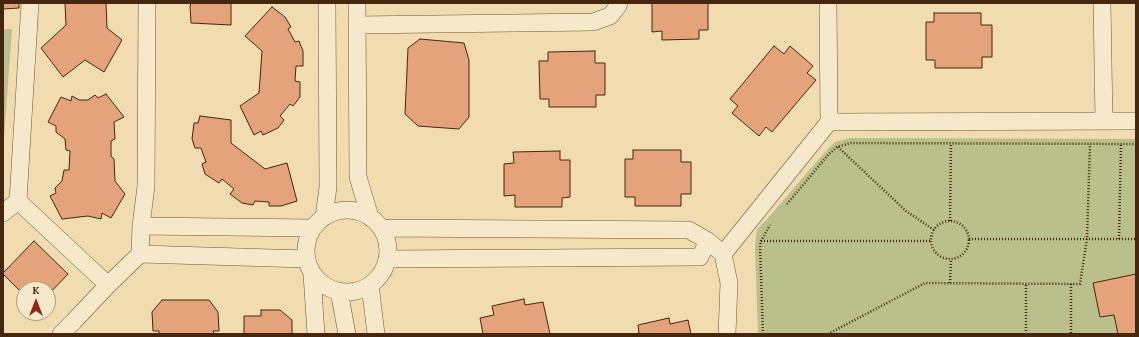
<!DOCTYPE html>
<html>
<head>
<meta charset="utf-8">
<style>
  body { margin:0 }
  #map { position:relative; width:1139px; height:337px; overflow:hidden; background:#f0dcaf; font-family:"Gentium Book Plus",serif }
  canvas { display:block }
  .frame { position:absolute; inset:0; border:4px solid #45260e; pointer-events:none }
  .north { position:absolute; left:16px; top:281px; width:40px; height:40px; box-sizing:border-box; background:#f5e8cb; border:1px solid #af9a7f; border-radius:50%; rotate:0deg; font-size:11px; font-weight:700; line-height:16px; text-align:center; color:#45260e }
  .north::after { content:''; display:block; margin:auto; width:14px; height:18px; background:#8f2418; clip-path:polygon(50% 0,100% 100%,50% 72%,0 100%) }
</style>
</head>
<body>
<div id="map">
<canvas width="1139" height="337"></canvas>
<div class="frame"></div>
<div class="north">K</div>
</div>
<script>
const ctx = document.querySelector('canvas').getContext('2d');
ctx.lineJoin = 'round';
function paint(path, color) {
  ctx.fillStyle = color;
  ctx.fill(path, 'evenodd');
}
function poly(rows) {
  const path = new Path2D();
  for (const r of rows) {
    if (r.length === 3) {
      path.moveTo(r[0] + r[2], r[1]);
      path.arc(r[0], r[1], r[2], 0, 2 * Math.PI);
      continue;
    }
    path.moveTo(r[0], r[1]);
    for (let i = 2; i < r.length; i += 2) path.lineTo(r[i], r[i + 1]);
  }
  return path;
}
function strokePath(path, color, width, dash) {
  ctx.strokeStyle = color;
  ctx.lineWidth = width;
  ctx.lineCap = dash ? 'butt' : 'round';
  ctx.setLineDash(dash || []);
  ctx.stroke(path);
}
const green = poly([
  [3,29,12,29,3,151],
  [851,138,1136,139,1136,334,758,334,755,246,757,229,768,218,825,152,835,142]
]);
const building = poly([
  [3,3,19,3,19,8,3,9,3,3],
  [65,3,106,3,107,28,122,40,104,72,85,60,63,77,41,48,66,25,65,3],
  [191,3,231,3,231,25,191,23,190,6,191,3],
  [652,3,708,3,708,30,699,30,699,39,662,40,662,31,652,32,652,3],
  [272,7,285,17,291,27,288,29,295,42,299,41,303,51,303,66,296,66,295,81,300,82,300,97,293,106,290,104,280,116,284,120,278,128,263,135,261,131,254,135,240,106,259,93,262,51,245,36,272,7],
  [934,13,981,13,981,25,992,25,992,57,982,57,982,68,935,68,935,60,926,60,926,22,934,22,934,13],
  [420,39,464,43,469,60,469,117,459,129,418,126,405,114,408,48,420,39],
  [774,46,784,54,790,46,813,66,807,73,816,80,772,132,766,127,759,136,732,113,738,106,730,99,774,46],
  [595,51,595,63,605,63,605,95,596,95,596,107,549,107,549,99,540,99,539,61,548,61,548,52,595,51],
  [106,94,124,117,114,122,115,139,111,141,111,156,114,159,115,181,125,194,111,218,102,213,101,219,88,216,62,219,50,196,56,193,55,188,62,181,64,170,69,170,70,151,66,150,65,139,56,132,56,126,48,122,61,97,71,101,72,96,79,100,88,100,95,95,98,98,106,94],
  [200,116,231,120,231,143,265,169,287,163,297,201,281,206,269,206,269,202,255,201,253,205,242,203,230,194,234,189,222,179,219,183,205,174,202,164,206,162,201,148,195,148,192,139,194,123,198,123,200,116],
  [633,150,681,150,681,162,691,162,691,194,681,194,681,206,635,206,635,197,625,197,625,159,633,159,633,150],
  [560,151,560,160,570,160,570,197,562,198,562,207,515,207,515,195,504,196,504,164,514,163,513,152,560,151],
  [34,241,68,274,48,295,48,289,24,289,24,295,3,274,3,273,34,241],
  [1136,274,1136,334,1118,334,1114,315,1100,317,1093,283,1136,274],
  [524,299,525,305,543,302,550,334,483,334,480,318,494,315,492,306,524,299],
  [162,300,209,300,218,312,219,331,213,331,214,334,159,334,159,331,153,331,152,312,162,300],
  [261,310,280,310,292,320,292,334,244,334,244,316,261,316,261,310],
  [669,318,670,324,688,320,691,334,635,334,639,333,638,325,669,318]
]);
const path = poly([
  [838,147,906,211,934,230],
  [787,204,828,155,837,147,851,143,1136,144],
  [950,240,19],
  [950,221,951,143],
  [969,239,1136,239],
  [1119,239,1121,144],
  [761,241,931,241],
  [950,283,951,259],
  [1071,284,1071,334],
  [763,334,760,246,761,241,770,225],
  [828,334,925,283,1080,284,1087,239,1090,144],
  [1026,334,1026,283]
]);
const minor = poly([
  [357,3,358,177,370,217],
  [828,3,829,122],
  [1102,3,1104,121],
  [357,25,593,22,610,16,618,6,619,3],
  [18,201,108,285],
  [347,251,41],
  [3,213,18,201,30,3],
  [324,217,328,187,327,3],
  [141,226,312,228],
  [381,228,689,230,708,241,723,254,729,283,727,334],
  [140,254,306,259],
  [723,254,829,122,1136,121],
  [387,259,700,257,708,241],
  [312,274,316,334],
  [370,285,376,334],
  [339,291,347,334],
  [61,334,74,321,108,285,140,254,141,226,146,186,147,3]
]);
paint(green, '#bac08b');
paint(building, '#e5a37c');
strokePath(building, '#45260e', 1);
strokePath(minor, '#705436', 18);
strokePath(path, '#45260e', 2.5, [1, 2]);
strokePath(minor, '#f5e8cb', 17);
</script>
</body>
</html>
